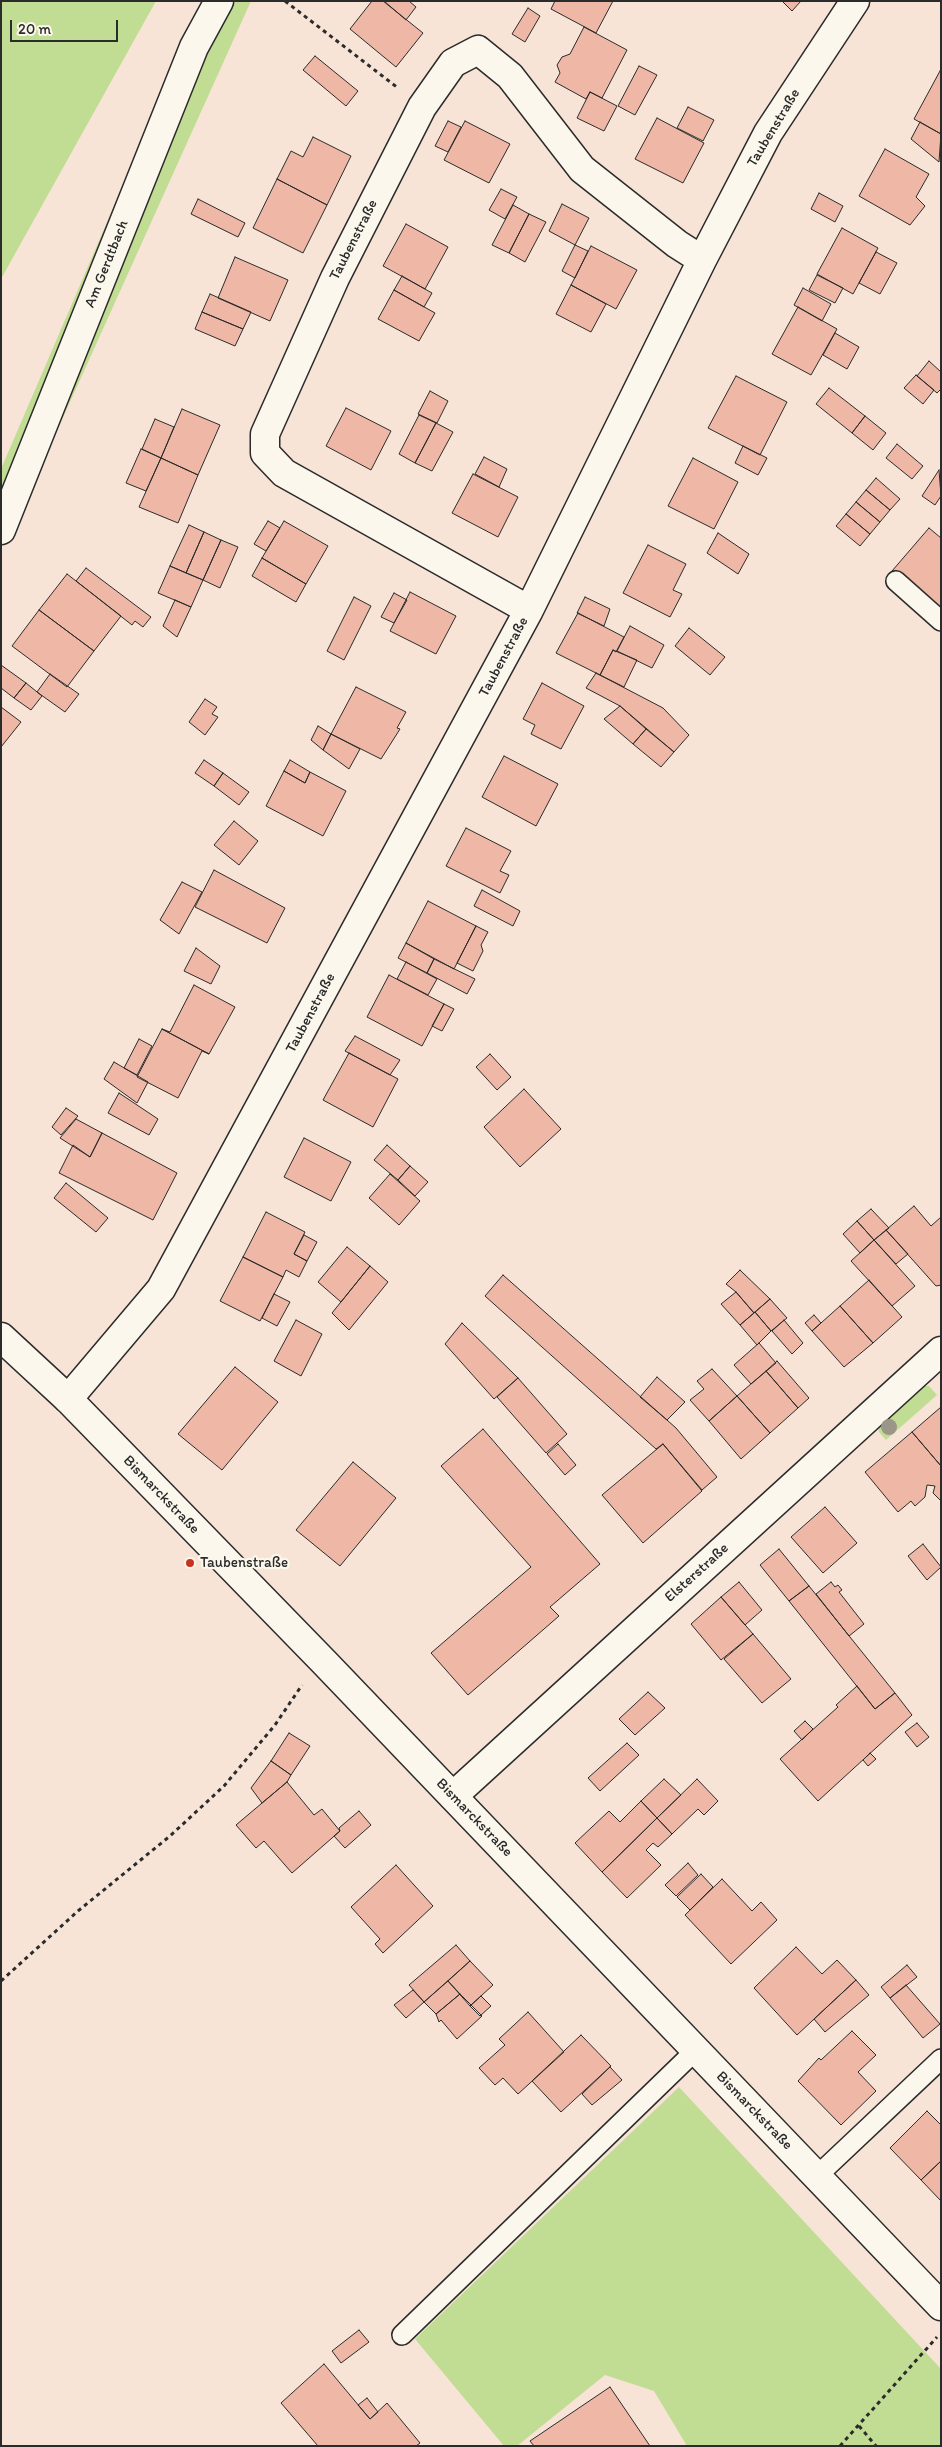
<!DOCTYPE html>
<html>
<head>
<meta charset="utf-8">
<style>
  body { margin:0 }
  #map { position:relative; width:942px; height:2447px; overflow:hidden; background:#f7e4d7; font-family:Itim,sans-serif }
  canvas { display:block }
  .frame { position:absolute; inset:0; border:2px solid #2b2b2b; pointer-events:none }
  .scale { position:absolute; left:10px; top:20px; width:108px; height:22px; box-sizing:border-box; border:2px solid #2b2b2b; border-top:0; padding-left:6px; font-size:15px; line-height:18px; white-space:nowrap; color:#2b2b2b; -webkit-text-stroke:4px #fbf7ec; paint-order:stroke }
</style>
</head>
<body>
<div id="map">
<canvas width="942" height="2447"></canvas>
<div class="frame"></div>
<div class="scale">20 m</div>
</div>
<script>
const ctx = document.querySelector('canvas').getContext('2d');
ctx.lineJoin = 'round';
function paint(path, color) {
  ctx.fillStyle = color;
  ctx.fill(path, 'evenodd');
}
function poly(rows) {
  const path = new Path2D();
  for (const r of rows) {
    path.moveTo(r[0], r[1]);
    for (let i = 2; i < r.length; i += 2) path.lineTo(r[i], r[i + 1]);
  }
  return path;
}
function strokePath(path, color, width, dash) {
  ctx.strokeStyle = color;
  ctx.lineWidth = width;
  ctx.lineCap = dash ? 'butt' : 'round';
  ctx.setLineDash(dash || []);
  ctx.stroke(path);
}
function write(font, color, halo, rows, align = 'center') {
  ctx.font = font + ' Itim,sans-serif';
  ctx.lineWidth = 4.5;
  ctx.setLineDash([]);
  ctx.textBaseline = 'middle';
  ctx.strokeStyle = halo;
  ctx.fillStyle = color;
  for (const [text, x, y, turn = 0] of rows) {
    ctx.save();
    ctx.translate(x, y);
    ctx.rotate((+turn || 0) * Math.PI / 180);
    ctx.textAlign = isNaN(turn) ? turn : align;
    if (halo) ctx.strokeText(text, 0, 0);
    ctx.fillText(text, 0, 0);
    ctx.restore();
  }
}
const green = poly([
  [1,1,156,1,1,279],
  [202,1,210,1,1,500,1,469],
  [228,1,251,1,24,504,167,139],
  [922,1386,929,1386,937,1395,886,1440,879,1432,878,1426],
  [679,2087,941,2369,941,2446,687,2446,654,2391,605,2375,517,2446,504,2446,415,2339]
]);
const building = poly([
  [372,1,383,1,423,33,396,67,350,29,372,1],
  [384,1,409,1,416,7,406,20,384,1],
  [555,1,613,1,596,33,551,9,555,1],
  [782,1,801,1,792,11,782,1],
  [528,8,540,16,525,42,512,34,528,8],
  [584,27,627,50,602,98,590,92,586,99,555,82,560,73,557,65,562,57,570,54,584,27],
  [315,56,358,91,346,106,303,70,315,56],
  [639,66,657,75,635,115,618,106,639,66],
  [940,71,941,72,941,134,914,119,940,71],
  [590,92,617,106,604,131,577,118,590,92],
  [688,107,714,120,703,141,677,128,688,107],
  [657,118,704,143,683,183,635,159,657,118],
  [448,121,461,127,448,152,435,146,448,121],
  [465,121,510,144,489,183,444,160,465,121],
  [920,122,941,134,939,162,911,139,920,122],
  [313,137,351,156,327,205,277,179,291,151,303,157,313,137],
  [885,149,929,174,916,197,925,206,910,225,859,196,885,149],
  [277,179,327,205,303,253,253,228,277,179],
  [501,189,517,197,505,219,489,210,501,189],
  [819,193,843,206,835,222,811,209,819,193],
  [198,199,245,223,238,237,191,214,198,199],
  [562,204,589,218,575,245,549,231,562,204],
  [513,205,529,214,509,253,492,245,513,205],
  [529,214,546,222,525,262,509,253,529,214],
  [406,224,448,247,425,289,383,266,406,224],
  [842,228,878,248,853,294,817,274,842,228],
  [575,245,588,251,575,278,562,271,575,245],
  [591,246,637,270,616,309,571,285,591,246],
  [876,252,897,263,880,294,859,283,876,252],
  [235,257,288,280,270,321,218,298,235,257],
  [817,275,843,288,835,303,809,290,817,275],
  [402,276,432,293,424,307,394,290,402,276],
  [571,285,606,304,591,332,556,314,571,285],
  [803,288,831,304,822,321,794,305,803,288],
  [394,290,435,313,419,341,378,319,394,290],
  [210,294,251,312,243,329,202,312,210,294],
  [798,307,837,329,811,375,772,354,798,307],
  [202,312,243,329,235,346,195,329,202,312],
  [835,333,859,347,847,369,823,355,835,333],
  [929,361,941,372,941,389,937,393,917,376,929,361],
  [916,375,934,390,923,404,904,388,916,375],
  [736,376,787,402,760,455,708,428,736,376],
  [829,388,865,416,852,433,816,404,829,388],
  [430,391,448,401,437,423,418,414,430,391],
  [346,408,391,431,371,470,326,446,346,408],
  [182,409,220,425,198,475,161,458,182,409],
  [419,415,436,423,415,463,399,454,419,415],
  [865,416,886,433,873,450,852,433,865,416],
  [155,419,174,427,161,458,142,449,155,419],
  [436,423,453,432,432,471,415,463,436,423],
  [897,444,923,466,912,479,886,458,897,444],
  [743,446,767,458,758,475,735,463,743,446],
  [141,449,161,458,146,491,126,483,141,449],
  [484,457,507,469,499,487,475,474,484,457],
  [161,458,198,475,178,523,139,507,161,458],
  [693,458,738,482,714,529,668,506,693,458],
  [939,470,941,496,935,505,922,496,939,470],
  [473,474,518,497,498,537,452,513,473,474],
  [876,478,900,499,890,510,866,490,876,478],
  [866,490,890,510,880,522,856,502,866,490],
  [856,502,880,522,870,534,846,514,856,502],
  [846,514,870,534,860,546,836,526,846,514],
  [268,521,280,528,266,551,254,544,268,521],
  [284,521,328,546,306,584,262,558,284,521],
  [189,525,204,532,186,573,170,566,189,525],
  [929,528,941,538,941,612,892,571,929,528],
  [204,532,221,540,203,580,186,573,204,532],
  [718,533,749,554,738,574,707,553,718,533],
  [221,540,238,547,220,588,203,580,221,540],
  [648,545,686,564,673,590,682,594,670,617,623,593,648,545],
  [262,558,306,584,296,602,252,576,262,558],
  [170,566,203,580,191,607,158,593,170,566],
  [86,568,151,617,143,627,135,621,132,625,76,581,86,568],
  [67,574,121,616,94,651,39,610,67,574],
  [410,592,456,616,436,654,390,631,410,592],
  [394,593,407,600,394,623,381,617,394,593],
  [354,597,371,606,344,660,327,651,354,597],
  [585,597,610,609,604,626,577,613,585,597],
  [175,600,191,607,177,637,163,626,175,600],
  [39,610,94,651,67,687,12,646,39,610],
  [578,613,624,637,616,652,613,650,600,675,556,653,578,613],
  [630,626,664,645,652,668,617,651,630,626],
  [689,628,725,657,710,675,675,646,689,628],
  [613,650,637,660,624,687,600,675,613,650],
  [1,665,26,683,14,698,1,688,1,665],
  [596,673,663,708,689,735,674,752,620,706,586,688,596,673],
  [50,674,79,694,65,712,37,692,50,674],
  [26,683,42,696,31,710,14,698,26,683],
  [542,683,584,706,561,749,531,734,535,725,523,719,542,683],
  [356,687,406,712,397,728,400,729,381,759,331,734,356,687],
  [205,699,217,707,212,714,218,717,205,735,189,722,205,699],
  [620,706,646,729,633,744,604,719,620,706],
  [1,707,21,722,1,747,1,707],
  [318,726,331,734,323,750,311,740,318,726],
  [646,729,674,752,661,767,633,744,646,729],
  [331,734,360,749,349,769,323,750,331,734],
  [504,756,558,784,536,826,482,797,504,756],
  [204,760,223,773,214,786,195,773,204,760],
  [290,760,310,772,305,783,284,771,290,760],
  [284,771,305,783,310,772,346,791,323,836,266,806,284,771],
  [223,773,249,792,239,805,214,786,223,773],
  [234,821,258,841,239,865,214,845,234,821],
  [466,828,511,851,500,871,509,875,500,893,446,866,466,828],
  [214,870,285,908,267,943,195,907,214,870],
  [182,882,202,892,179,934,160,920,182,882],
  [482,890,520,911,513,926,474,906,482,890],
  [428,901,476,926,454,969,406,943,428,901],
  [476,926,488,932,481,945,483,951,473,971,457,963,476,926],
  [406,943,434,959,427,973,398,958,406,943],
  [196,948,220,966,211,984,184,971,196,948],
  [434,959,475,979,467,994,427,973,434,959],
  [406,962,437,979,428,995,397,979,406,962],
  [389,975,444,1004,422,1046,367,1017,389,975],
  [194,985,235,1007,209,1054,162,1029,170,1032,194,985],
  [444,1004,454,1009,442,1031,432,1026,444,1004],
  [162,1029,209,1054,202,1051,178,1098,137,1077,162,1029],
  [355,1036,400,1060,390,1075,345,1051,355,1036],
  [139,1039,152,1046,137,1075,124,1068,139,1039],
  [349,1053,398,1079,373,1127,323,1100,349,1053],
  [490,1054,511,1077,497,1090,476,1067,490,1054],
  [114,1062,148,1082,137,1103,104,1079,114,1062],
  [524,1089,561,1129,520,1167,484,1127,524,1089],
  [119,1093,158,1119,149,1135,108,1113,119,1093],
  [66,1108,78,1116,61,1135,52,1127,66,1108],
  [76,1119,102,1133,90,1157,60,1138,76,1119],
  [102,1133,177,1173,153,1220,59,1173,73,1145,90,1157,102,1133],
  [304,1138,351,1162,331,1201,284,1177,304,1138],
  [387,1145,410,1166,398,1180,374,1160,387,1145],
  [410,1166,428,1182,415,1196,398,1180,410,1166],
  [390,1174,420,1201,399,1225,369,1198,390,1174],
  [66,1183,108,1218,96,1232,54,1198,66,1183],
  [914,1206,931,1226,941,1217,941,1285,936,1286,886,1230,914,1206],
  [871,1209,889,1228,874,1240,857,1221,871,1209],
  [266,1212,305,1232,294,1254,307,1261,299,1277,286,1270,283,1277,243,1257,266,1212],
  [857,1221,874,1240,860,1253,843,1234,857,1221],
  [886,1230,908,1254,896,1264,874,1240,886,1230],
  [304,1235,317,1242,307,1261,294,1254,304,1235],
  [874,1240,915,1286,892,1306,851,1261,874,1240],
  [347,1247,370,1266,341,1302,318,1282,347,1247],
  [243,1257,283,1277,260,1321,220,1301,243,1257],
  [370,1266,388,1282,349,1330,332,1313,370,1266],
  [740,1270,770,1299,754,1313,736,1292,726,1284,740,1270],
  [503,1275,676,1428,717,1477,702,1490,663,1444,656,1449,485,1296,503,1275],
  [869,1280,902,1317,873,1343,840,1306,869,1280],
  [736,1292,754,1313,740,1325,721,1304,736,1292],
  [274,1294,290,1302,277,1326,262,1318,274,1294],
  [770,1299,787,1318,771,1331,755,1312,770,1299],
  [840,1306,873,1343,844,1367,812,1331,840,1306],
  [755,1312,771,1331,757,1345,740,1325,755,1312],
  [814,1315,821,1323,812,1331,805,1323,814,1315],
  [296,1320,322,1334,301,1376,274,1361,296,1320],
  [784,1320,803,1343,792,1354,772,1331,784,1320],
  [462,1323,518,1378,494,1399,445,1344,462,1323],
  [759,1343,776,1363,751,1384,734,1365,759,1343],
  [777,1361,809,1398,798,1408,766,1371,777,1361],
  [235,1367,278,1402,222,1470,178,1434,235,1367],
  [712,1369,737,1396,709,1421,690,1400,704,1389,697,1381,712,1369],
  [766,1371,798,1408,770,1433,737,1396,766,1371],
  [657,1377,685,1402,667,1420,640,1397,657,1377],
  [518,1378,567,1434,546,1453,497,1397,518,1378],
  [737,1396,770,1433,741,1459,709,1421,737,1396],
  [941,1407,941,1466,912,1432,941,1407],
  [483,1429,600,1564,550,1607,559,1616,468,1695,431,1653,531,1567,441,1466,483,1429],
  [912,1432,941,1466,941,1501,933,1493,935,1486,927,1485,925,1497,915,1506,911,1501,898,1512,865,1472,912,1432],
  [558,1444,576,1465,565,1475,547,1454,558,1444],
  [663,1444,702,1491,643,1543,602,1495,663,1444],
  [353,1462,396,1498,340,1566,296,1530,353,1462],
  [825,1507,857,1543,823,1573,791,1537,825,1507],
  [923,1544,941,1567,927,1580,908,1556,923,1544],
  [779,1549,809,1586,789,1601,760,1565,779,1549],
  [739,1582,762,1610,745,1625,721,1597,739,1582],
  [831,1582,835,1587,838,1585,842,1590,839,1592,864,1624,849,1636,816,1594,831,1582],
  [809,1586,895,1693,875,1709,789,1601,809,1586],
  [721,1597,753,1634,721,1660,691,1624,721,1597],
  [753,1634,791,1679,762,1703,724,1659,753,1634],
  [857,1686,875,1709,895,1693,912,1715,818,1801,780,1759,838,1707,836,1705,857,1686],
  [648,1692,665,1708,635,1735,619,1719,648,1692],
  [805,1721,813,1729,802,1740,794,1731,805,1721],
  [917,1723,929,1737,917,1747,905,1732,917,1723],
  [289,1733,310,1746,291,1775,271,1761,289,1733],
  [627,1743,639,1755,600,1791,588,1778,627,1743],
  [870,1753,876,1759,868,1766,863,1760,870,1753],
  [271,1761,291,1775,287,1782,262,1803,251,1788,271,1761],
  [664,1779,681,1795,657,1818,641,1801,664,1779],
  [697,1779,718,1801,704,1815,698,1809,672,1834,657,1818,697,1779],
  [287,1782,314,1815,322,1809,340,1831,292,1873,264,1841,256,1848,236,1825,287,1782],
  [641,1801,657,1818,602,1872,575,1843,609,1811,620,1822,641,1801],
  [359,1811,371,1825,345,1848,334,1836,340,1831,339,1828,359,1811],
  [657,1818,672,1834,658,1847,653,1843,646,1850,661,1865,627,1898,602,1872,657,1818],
  [688,1863,698,1875,676,1896,665,1885,688,1863],
  [396,1865,433,1906,383,1953,375,1944,380,1939,351,1907,396,1865],
  [701,1874,713,1887,690,1910,677,1897,701,1874],
  [722,1879,752,1911,761,1902,777,1920,731,1964,685,1915,722,1879],
  [456,1945,470,1961,424,2002,409,1985,456,1945],
  [796,1947,822,1974,837,1960,856,1980,797,2035,754,1988,796,1947],
  [470,1961,493,1985,470,2006,448,1981,470,1961],
  [907,1965,917,1977,890,1998,881,1987,907,1965],
  [856,1980,869,1995,825,2032,814,2019,856,1980],
  [448,1981,460,1994,436,2014,424,2002,448,1981],
  [906,1985,940,2024,923,2038,890,1998,906,1985],
  [413,1990,424,2002,406,2018,394,2005,413,1990],
  [460,1994,482,2016,457,2039,441,2020,439,2022,436,2014,460,1994],
  [481,1996,491,2006,480,2016,470,2006,481,1996],
  [528,2012,564,2052,518,2094,503,2078,495,2085,479,2068,505,2045,499,2039,528,2012],
  [852,2031,876,2055,858,2072,876,2091,841,2125,798,2081,819,2058,821,2060,852,2031],
  [581,2035,611,2066,561,2112,532,2081,581,2035],
  [610,2067,622,2080,592,2105,582,2094,610,2067],
  [927,2111,941,2125,941,2161,921,2180,890,2148,927,2111],
  [941,2161,941,2201,921,2180,941,2161],
  [359,2330,369,2342,341,2363,332,2351,359,2330],
  [324,2364,370,2419,387,2403,420,2443,416,2446,318,2446,281,2403,324,2364],
  [610,2387,650,2446,534,2446,530,2441,610,2387],
  [367,2398,378,2412,370,2419,358,2405,367,2398]
]);
const path = poly([
  [285,1,398,88],
  [1,1981,78,1911,170,1836,224,1786,275,1725,302,1685],
  [859,2426,876,2446],
  [840,2446,937,2337]
]);
const service = poly([
  [896,581,941,621],
  [817,2176,941,2059],
  [402,2335,696,2050]
]);
const minor = poly([
  [1,530,194,47,219,1],
  [529,610,284,473,265,453,265,434,335,278,422,107,453,63,478,50,510,76,582,169,677,244,702,260],
  [68,1399,161,1289,529,610,702,260,768,133,855,1],
  [453,1796,941,1351]
]);
const secondary = poly([
  [1,1337,68,1399,325,1663,941,2306]
]);
const trees = [
  [889,1427]
];
const markers = [
  [190,1563,5,"#c8321e"]
];
const streetNames = [
  ["Taubenstraße",774,128,-59],
  ["Taubenstraße",354,240,-63],
  ["Am Gerdtbach",107,264,-68],
  ["Taubenstraße",504,657,-62],
  ["Taubenstraße",311,1013,-62],
  ["Bismarckstraße",161,1495,46],
  ["Elsterstraße",697,1573,-42],
  ["Bismarckstraße",474,1818,46],
  ["Bismarckstraße",754,2111,46]
];
const poiNames = [
  ["Taubenstraße",200,1563]
];
paint(green, '#c1dc93');
paint(building, '#efb7a5');
strokePath(building, '#2b2b2b', 1);
strokePath(service, '#2b2b2b', 22);
strokePath(minor, '#2b2b2b', 31);
strokePath(secondary, '#2b2b2b', 31);
strokePath(path, '#2b2b2b', 3, [4, 4]);
strokePath(service, '#fbf7ec', 19);
strokePath(minor, '#fbf7ec', 28);
strokePath(secondary, '#fbf7ec', 28);
ctx.fillStyle = '#9b9687';
for (const [x, y] of trees) {
  ctx.beginPath();
  ctx.arc(x, y, 8, 0, 2 * Math.PI);
  ctx.fill();
}
for (const [x, y, r, color] of markers) {
  const dot = new Path2D();
  dot.arc(x, y, r, 0, 2 * Math.PI);
  ctx.fillStyle = color;
  ctx.fill(dot);
  strokePath(dot, '#fbf7ec', 2);
}
write('15px', '#2b2b2b', '#fbf7ec', streetNames);
write('15px', '#2b2b2b', '#fbf7ec', poiNames, 'left');
</script>
</body>
</html>
